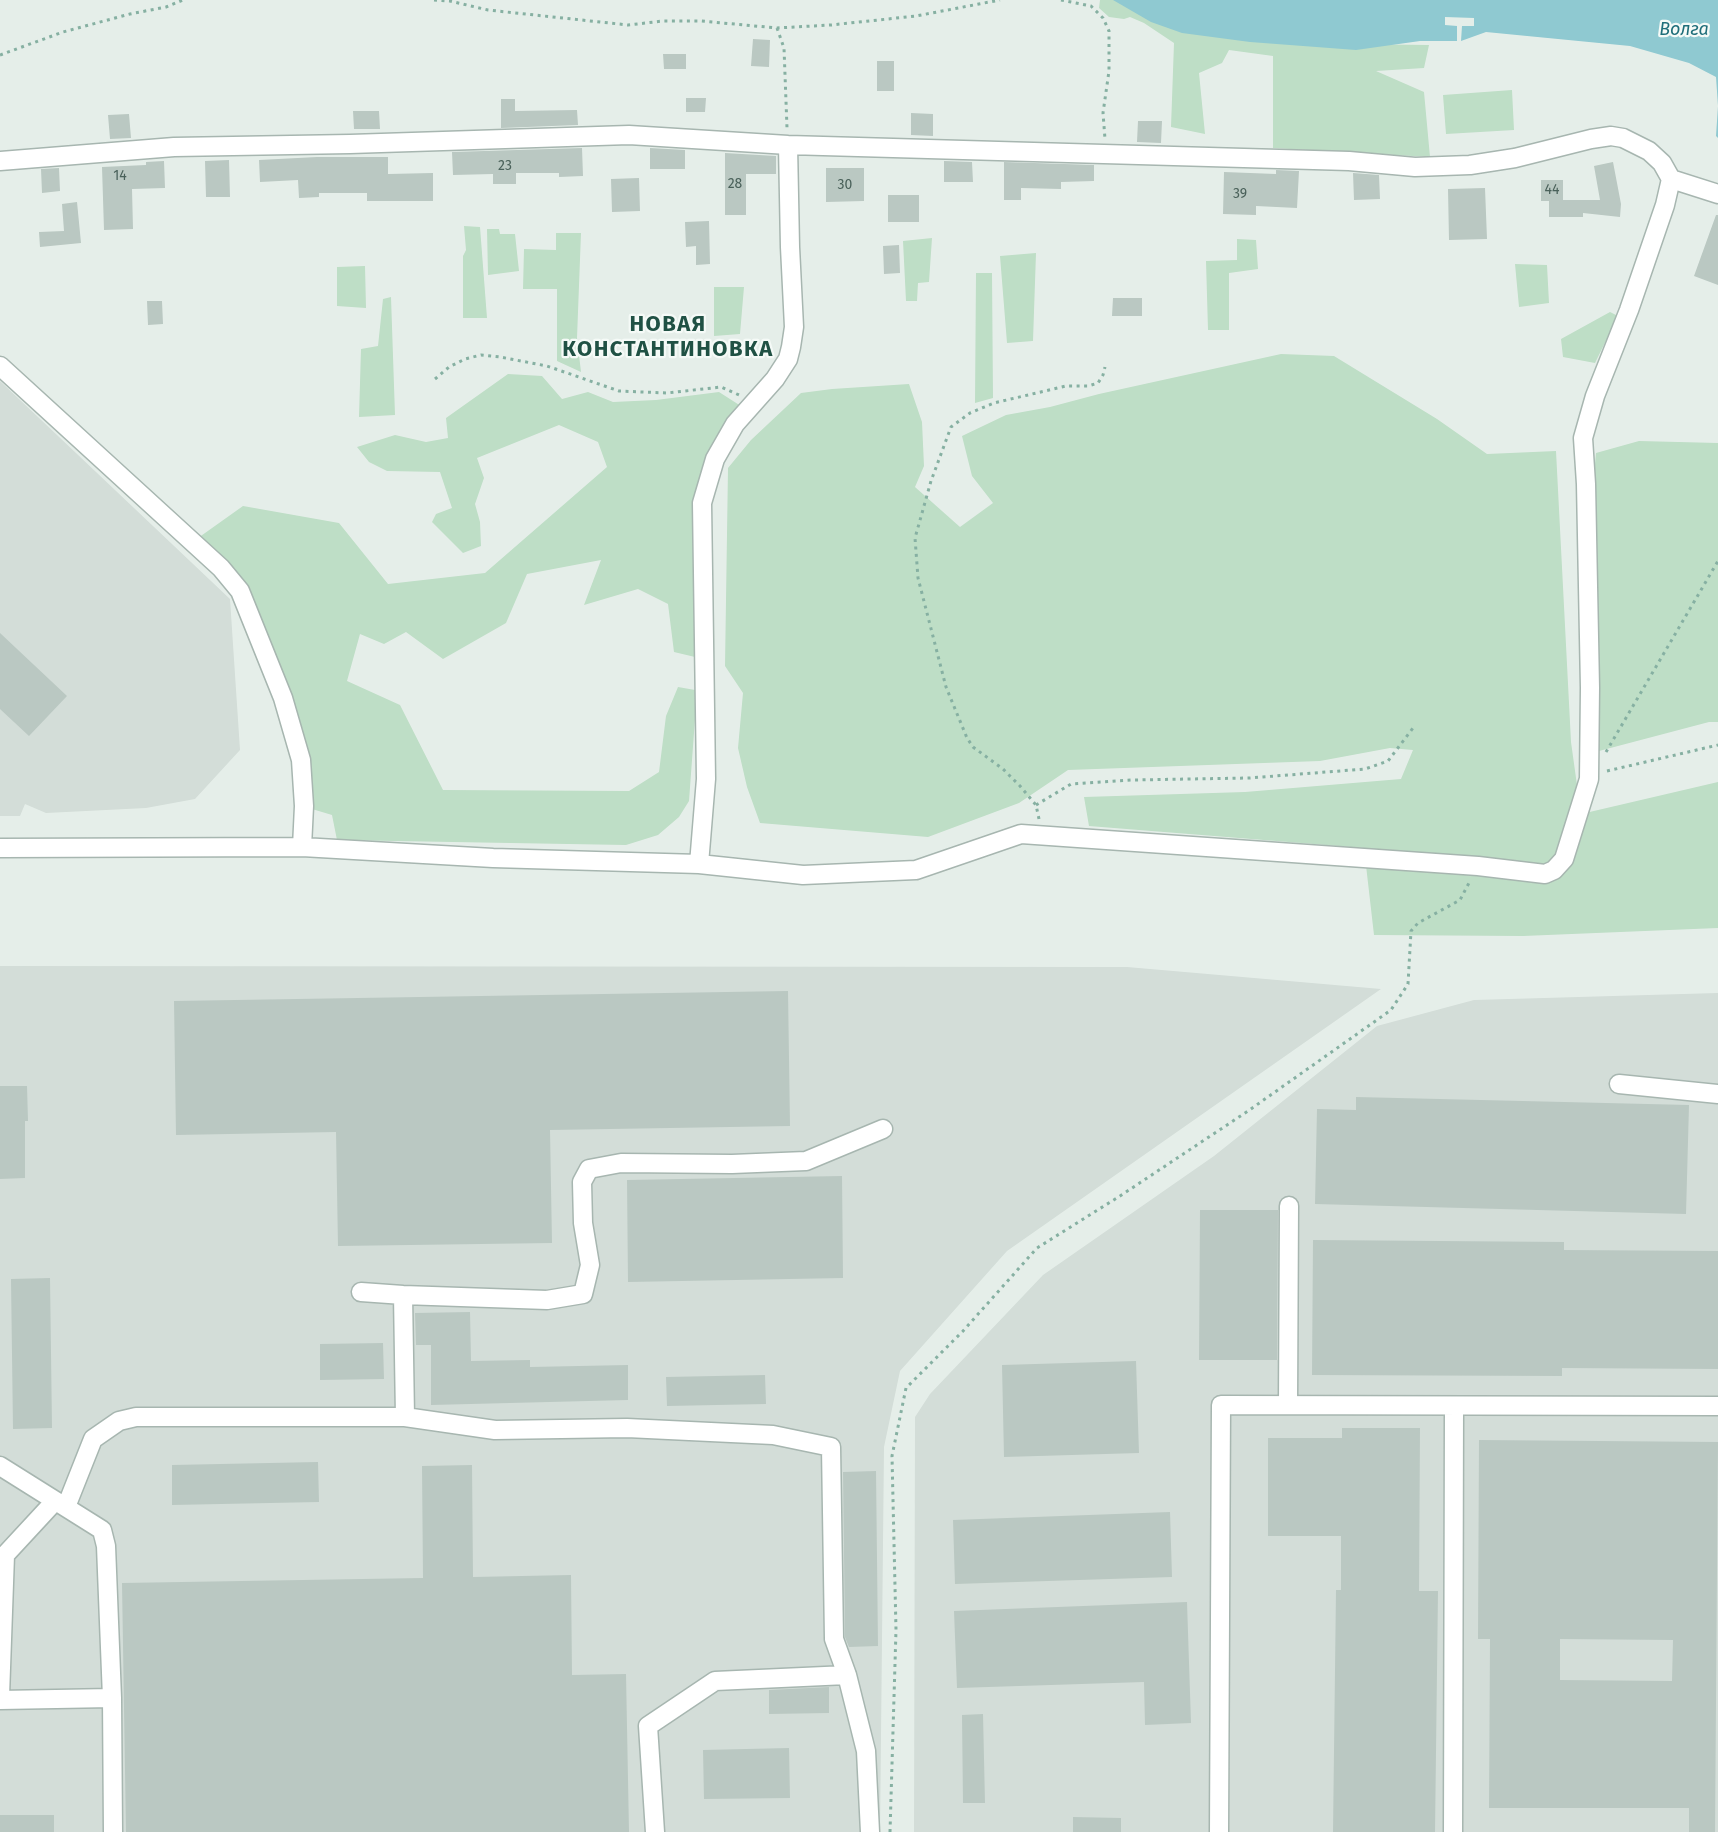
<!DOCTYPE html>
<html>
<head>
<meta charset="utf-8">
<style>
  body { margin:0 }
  canvas { display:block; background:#e5eee9 }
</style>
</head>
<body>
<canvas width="1718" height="1832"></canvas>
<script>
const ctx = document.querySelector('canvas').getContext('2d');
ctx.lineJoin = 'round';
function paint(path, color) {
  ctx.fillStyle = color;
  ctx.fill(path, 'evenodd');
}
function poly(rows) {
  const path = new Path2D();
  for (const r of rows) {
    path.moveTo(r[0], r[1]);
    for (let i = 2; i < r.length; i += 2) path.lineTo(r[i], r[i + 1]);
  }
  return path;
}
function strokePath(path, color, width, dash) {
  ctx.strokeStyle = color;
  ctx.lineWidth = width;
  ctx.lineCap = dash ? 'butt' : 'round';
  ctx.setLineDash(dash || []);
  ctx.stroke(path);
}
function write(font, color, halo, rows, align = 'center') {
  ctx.font = font + ' "Fira Sans",sans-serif';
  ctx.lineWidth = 4.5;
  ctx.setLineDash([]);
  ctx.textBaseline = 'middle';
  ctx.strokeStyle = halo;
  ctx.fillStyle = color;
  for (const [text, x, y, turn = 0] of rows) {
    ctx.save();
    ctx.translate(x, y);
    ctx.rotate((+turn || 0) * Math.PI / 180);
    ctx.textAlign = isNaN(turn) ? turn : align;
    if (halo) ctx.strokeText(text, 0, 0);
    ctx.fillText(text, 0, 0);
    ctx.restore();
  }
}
const built = poly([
  [0,381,230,599,240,750,195,799,146,808,46,813,25,804,20,816,0,816],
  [0,966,1127,967,1381,989,1007,1251,900,1371,884,1447,880,1832,0,1832],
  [1718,993,1718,1832,914,1832,915,1417,930,1394,1043,1275,1214,1156,1377,1026,1474,1000]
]);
const green = poly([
  [1100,0,1132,0,1349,44,1429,45,1424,68,1376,71,1424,92,1430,157,1273,148,1273,56,1229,50,1222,63,1199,73,1205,134,1171,127,1174,43,1144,23,1130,17,1124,19,1109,17,1099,8],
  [1512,90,1514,130,1446,134,1443,95],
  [464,226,480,227,487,318,463,318,463,256,466,250],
  [487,229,499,229,500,234,515,234,519,271,488,275],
  [556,233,581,233,577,338,581,372,557,361,557,289,523,289,524,249,556,250],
  [932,238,929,282,918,283,917,301,906,301,903,241],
  [1237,239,1256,240,1258,269,1229,273,1229,330,1208,330,1206,261,1237,260],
  [1036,253,1033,341,1007,343,1000,256],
  [1515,264,1547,265,1549,303,1519,307],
  [365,266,366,308,337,306,337,267],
  [976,273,992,273,993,398,975,403],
  [714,287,744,287,740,334,714,336],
  [391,297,395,415,359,417,361,349,378,346,383,299],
  [1610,312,1618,316,1595,363,1563,357,1561,339],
  [1281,354,1334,356,1437,419,1487,454,1556,451,1571,742,1581,814,1718,782,1718,928,1523,936,1374,935,1364,848,1089,826,1084,797,1245,792,1401,779,1413,750,1390,748,1320,761,1068,770,1019,803,928,837,760,823,747,787,738,748,743,693,725,666,728,468,751,440,801,393,832,389,909,384,922,422,924,466,915,487,960,527,993,503,972,476,962,436,1006,415,1050,407,1099,394],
  [508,374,542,376,562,399,588,392,613,402,656,400,719,392,744,408,694,501,695,657,674,652,668,604,638,589,584,605,601,560,527,574,506,623,443,659,406,632,384,644,360,634,347,681,400,705,443,790,629,791,659,772,666,716,678,687,695,690,695,719,689,801,679,817,658,835,626,845,337,840,332,815,312,809,246,592,198,538,243,506,339,523,388,584,485,573,607,467,598,442,559,425,477,458,484,478,475,504,480,522,481,546,463,553,432,522,436,514,452,508,440,472,387,471,369,462,357,447,395,435,426,442,448,438,446,418],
  [1639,441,1718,443,1718,722,1709,722,1599,751,1593,485,1596,453]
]);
const water = poly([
  [1113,0,1718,0,1718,138,1716,136,1718,106,1716,77,1689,63,1630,46,1486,32,1461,41,1420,41,1356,50,1250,42,1182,33,1151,22]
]);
const pier = poly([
  [1445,17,1474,18,1474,26,1462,26,1461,41,1457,41,1457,26,1445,25]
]);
const building = poly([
  [753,39,770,40,769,67,751,66],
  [663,54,686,54,686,69,664,69],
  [877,61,894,61,894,91,877,91],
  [686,98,706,98,705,112,686,112],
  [501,99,515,99,515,111,577,110,578,125,501,128],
  [353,111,379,111,380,129,354,129],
  [911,113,933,114,933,136,911,135],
  [129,114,131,138,110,139,108,115],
  [1138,121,1162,121,1161,143,1137,142],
  [582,148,583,176,559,177,559,173,516,173,516,184,493,184,493,174,453,175,452,152],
  [650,148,685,150,685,169,650,169],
  [725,153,776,156,776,174,746,174,746,215,725,215],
  [317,157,388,157,388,174,433,173,433,201,367,201,367,193,319,193,319,197,299,198,298,180,260,182,259,160],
  [229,160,230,197,206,197,205,161],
  [164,161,165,188,132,189,133,229,104,230,102,167,146,165,146,162],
  [944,161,972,162,973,182,944,182],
  [1004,162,1094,165,1094,181,1061,182,1061,189,1021,188,1021,200,1004,200],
  [1613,162,1621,204,1620,217,1583,213,1583,217,1549,217,1549,201,1541,201,1541,180,1563,180,1563,200,1600,200,1594,166],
  [59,168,60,191,42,193,41,169],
  [826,168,864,168,864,201,826,202],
  [1276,170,1299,171,1297,208,1256,206,1256,215,1223,214,1224,172,1276,174],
  [1353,173,1379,175,1380,199,1354,200],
  [639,178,640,211,612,212,611,179],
  [1485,188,1487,239,1449,240,1448,189],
  [888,195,919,195,919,222,888,222],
  [77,202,81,243,40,247,39,232,64,231,62,204],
  [1716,215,1718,215,1718,285,1694,276],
  [709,221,710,264,696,265,696,246,686,247,685,222],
  [899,245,900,273,884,274,883,246],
  [1113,298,1142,298,1142,316,1112,316],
  [147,301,162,301,163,324,148,325],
  [0,633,67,696,29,736,0,709],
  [788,991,790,1126,550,1130,552,1243,338,1246,336,1132,176,1135,174,1001],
  [0,1086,27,1086,28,1121,25,1121,25,1178,0,1179],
  [1356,1097,1689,1105,1686,1214,1315,1204,1317,1109,1356,1110],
  [842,1176,843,1278,628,1282,627,1180],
  [1200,1210,1278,1210,1277,1360,1199,1360],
  [1313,1240,1564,1242,1564,1250,1718,1251,1718,1369,1562,1368,1562,1376,1312,1375],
  [50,1278,52,1428,13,1429,11,1279],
  [470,1312,471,1361,530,1360,530,1367,628,1365,628,1400,431,1405,431,1345,416,1345,415,1313],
  [383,1343,384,1379,320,1380,320,1344],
  [1136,1361,1139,1453,1004,1457,1002,1365],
  [765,1375,766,1404,667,1406,666,1377],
  [1342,1428,1420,1428,1419,1591,1438,1591,1435,1832,1333,1832,1336,1590,1341,1590,1341,1536,1268,1536,1268,1438,1342,1438],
  [1479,1440,1718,1442,1715,1832,1689,1832,1689,1808,1489,1808,1490,1639,1478,1639],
  [1560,1639,1673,1640,1672,1681,1560,1680],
  [318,1462,319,1502,172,1505,172,1465],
  [472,1465,473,1577,571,1575,572,1675,626,1674,629,1832,126,1832,122,1583,423,1578,422,1466],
  [876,1471,878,1646,849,1647,845,1637,843,1472],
  [1170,1512,1172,1577,955,1584,953,1520],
  [1187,1602,1191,1723,1145,1725,1144,1682,957,1688,954,1611],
  [829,1687,829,1713,769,1714,769,1690],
  [983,1714,985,1803,963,1803,962,1715],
  [789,1748,790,1798,704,1799,703,1750],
  [0,1815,54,1815,54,1832,0,1832],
  [1073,1817,1121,1818,1121,1832,1073,1832]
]);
const path = poly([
  [434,0,450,1,488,10,628,25,663,21,701,21,777,28,831,25,916,16,1000,0],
  [1061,0,1091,6,1103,18,1109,31,1109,71,1103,113,1105,139],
  [777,28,784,48,787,128],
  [0,55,63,32,130,14,166,7,183,0],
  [435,379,449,367,465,359,481,355,500,357,547,366,619,391,667,393,721,387,739,395],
  [1606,752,1718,561],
  [1607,771,1718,745],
  [1036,805,1071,784,1131,780,1249,778,1365,769,1388,761,1413,728],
  [1039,819,1036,805,1020,786,1003,769,973,747,967,738,946,687,918,578,915,538,931,481,951,427,970,413,994,403,1066,386,1088,386,1098,383,1103,375,1105,367],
  [890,1832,896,1630,892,1456,906,1388,963,1331,1037,1248,1120,1196,1248,1111,1391,1010,1408,984,1411,931,1418,923,1460,900,1470,881]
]);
const minor = poly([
  [0,161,174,147,350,144,629,135,788,145,1349,161,1415,167,1470,165,1515,158,1591,139,1611,136,1623,138,1649,151,1662,163,1671,179,1718,194],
  [0,366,221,568,240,591,283,698,301,760,304,806,302,847],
  [0,848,302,847,493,858,699,864,803,875,916,870,1021,834,1478,866,1545,874,1554,870,1564,859,1589,779,1590,688,1586,484,1583,438,1595,396,1629,310,1665,205,1671,179],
  [699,864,706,779,702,503,715,459,735,424,775,379,788,359,791,347,794,327,790,247,788,145],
  [1619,1084,1718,1094],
  [361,1292,403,1295,547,1300,583,1294,590,1265,583,1223,582,1182,589,1169,621,1163,732,1164,806,1161,883,1129],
  [403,1295,405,1417],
  [1288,1405,1289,1206],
  [0,1466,102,1530,106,1546,112,1698],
  [66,1507,93,1439,119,1421,136,1417,405,1417,495,1430,627,1428,773,1435,831,1447,834,1639,847,1675,866,1751,870,1832],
  [0,1696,5,1555,55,1501],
  [0,1700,112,1698,113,1832],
  [655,1832,648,1726,715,1681,847,1675],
  [1219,1832,1221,1405,1718,1406],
  [1453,1832,1454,1406]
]);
const numberNames = [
  ["23",505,166],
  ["14",120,176],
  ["28",735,184],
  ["30",845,185],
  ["44",1552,190],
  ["39",1240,194]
];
const waterNames = [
  ["Волга",1684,30]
];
const districtNames = [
  ["НОВАЯ",668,325],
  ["КОНСТАНТИНОВКА",668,350]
];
paint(built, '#d3ddd8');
paint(green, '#bedec6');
paint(water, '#8fc9d1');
paint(pier, '#e5eee9');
paint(building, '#bac8c2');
strokePath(minor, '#a7b6b0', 21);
strokePath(path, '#86b0a2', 3, [3, 4.5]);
strokePath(minor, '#fff', 18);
write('14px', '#4a615a', null, numberNames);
write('italic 18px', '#1f6e7a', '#f5faf7', waterNames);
ctx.letterSpacing = '1.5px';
write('bold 22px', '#205144', '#f5faf7', districtNames);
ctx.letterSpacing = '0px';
</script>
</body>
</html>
